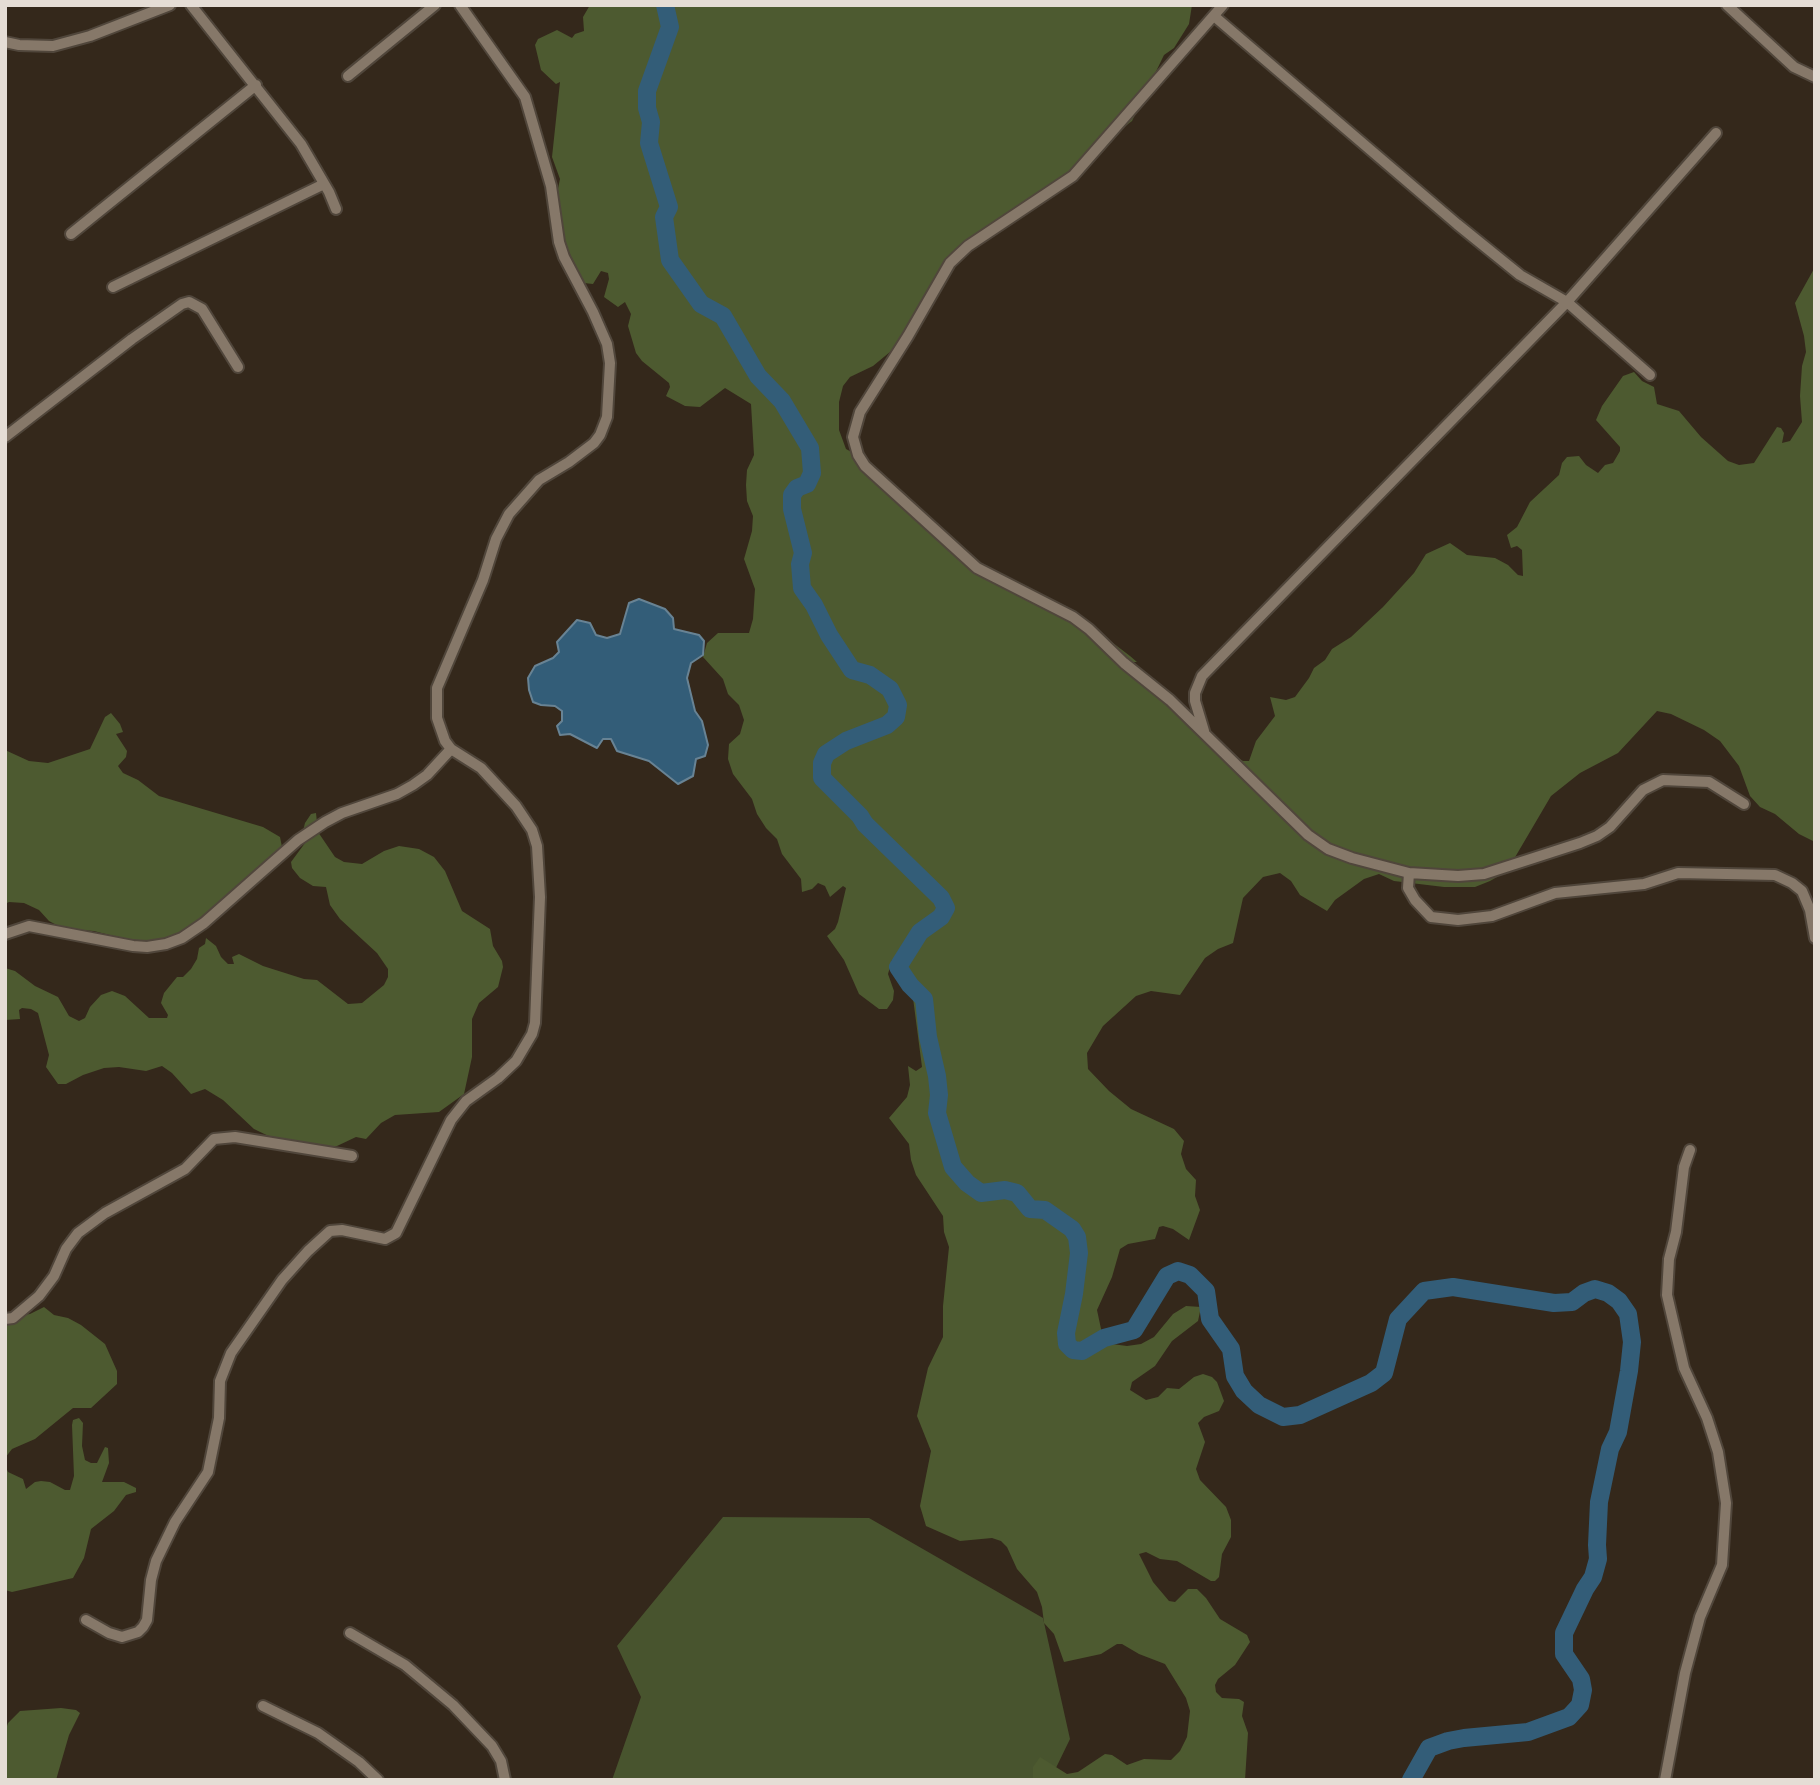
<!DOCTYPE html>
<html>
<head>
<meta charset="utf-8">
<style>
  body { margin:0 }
  #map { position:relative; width:1820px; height:1785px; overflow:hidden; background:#34281b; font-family:Spectral,serif }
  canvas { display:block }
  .frame { position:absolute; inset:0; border:7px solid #e5ddd5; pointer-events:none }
</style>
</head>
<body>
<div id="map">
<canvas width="1820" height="1785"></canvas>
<div class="frame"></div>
</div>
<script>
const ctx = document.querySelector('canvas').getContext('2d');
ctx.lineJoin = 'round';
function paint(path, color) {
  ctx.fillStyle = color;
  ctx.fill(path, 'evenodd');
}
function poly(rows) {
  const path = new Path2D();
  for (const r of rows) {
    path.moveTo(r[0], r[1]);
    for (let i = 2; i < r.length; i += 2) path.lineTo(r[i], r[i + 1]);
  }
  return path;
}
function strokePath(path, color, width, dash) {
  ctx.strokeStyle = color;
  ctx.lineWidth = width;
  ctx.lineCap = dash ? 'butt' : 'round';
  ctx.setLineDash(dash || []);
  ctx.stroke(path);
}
const green = poly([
  [723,1517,869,1518,1043,1618,1070,1739,1053,1774,1055,1780,612,1780,641,1697,617,1646]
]);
const forest = poly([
  [590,5,1192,5,1189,24,1174,48,1164,55,1132,121,1110,138,1041,200,963,245,896,347,873,366,850,377,843,386,839,402,839,430,846,449,859,456,979,570,1096,630,1130,656,1137,662,1132,662,1132,665,1173,703,1193,715,1232,754,1243,761,1249,761,1256,741,1275,716,1270,697,1286,700,1295,697,1309,678,1314,668,1325,660,1332,649,1351,637,1383,607,1414,573,1426,554,1450,543,1467,555,1495,558,1508,565,1518,575,1523,576,1522,550,1517,546,1511,548,1507,535,1517,527,1530,502,1559,475,1562,463,1567,457,1579,456,1586,465,1598,473,1605,465,1613,463,1620,451,1620,447,1596,420,1602,406,1623,376,1634,372,1642,381,1654,387,1657,404,1679,411,1701,437,1728,461,1739,465,1754,463,1777,427,1781,428,1784,433,1782,443,1790,441,1802,422,1800,396,1802,366,1806,352,1804,336,1795,303,1815,267,1815,842,1799,834,1775,814,1760,807,1750,796,1739,766,1720,741,1704,730,1671,714,1657,711,1618,753,1580,773,1551,796,1514,859,1504,873,1490,881,1475,887,1444,887,1394,881,1379,874,1364,879,1335,900,1327,911,1300,895,1291,881,1280,873,1263,877,1243,898,1233,943,1218,949,1205,958,1180,995,1151,991,1136,996,1103,1026,1087,1053,1088,1069,1109,1091,1131,1109,1174,1129,1184,1141,1181,1154,1186,1169,1196,1180,1195,1196,1200,1210,1189,1240,1173,1229,1163,1226,1159,1227,1155,1239,1128,1244,1120,1249,1112,1277,1097,1310,1104,1343,1127,1346,1141,1344,1154,1337,1173,1314,1186,1306,1201,1307,1198,1321,1172,1341,1155,1366,1132,1382,1130,1390,1146,1400,1158,1397,1167,1388,1179,1389,1194,1377,1203,1374,1212,1377,1217,1382,1224,1401,1219,1411,1204,1417,1198,1423,1205,1442,1196,1469,1200,1480,1226,1507,1231,1520,1231,1537,1222,1554,1219,1577,1215,1581,1211,1581,1177,1561,1160,1559,1146,1552,1139,1554,1153,1582,1169,1601,1175,1602,1188,1589,1197,1589,1206,1598,1220,1619,1247,1635,1250,1642,1235,1665,1218,1679,1215,1685,1216,1692,1222,1698,1239,1699,1244,1702,1242,1716,1248,1733,1245,1780,1033,1780,1033,1767,1040,1757,1067,1774,1078,1772,1105,1754,1112,1755,1127,1765,1144,1759,1171,1760,1180,1751,1187,1737,1190,1711,1186,1698,1165,1664,1139,1654,1122,1644,1117,1644,1101,1654,1064,1662,1054,1634,1044,1623,1042,1607,1037,1592,1017,1569,1007,1547,1001,1541,992,1538,960,1541,926,1526,920,1506,931,1451,917,1416,928,1368,943,1337,943,1306,949,1247,944,1232,943,1216,916,1175,911,1160,909,1144,889,1118,907,1097,910,1085,908,1066,916,1071,922,1067,913,998,896,963,892,960,888,974,894,991,893,1000,887,1009,879,1009,859,994,844,960,827,936,835,929,838,922,846,888,843,886,830,897,825,886,818,883,812,889,802,892,801,879,782,854,777,839,766,828,757,814,752,799,733,774,728,759,729,744,740,734,744,720,739,705,728,694,723,679,703,657,707,643,718,633,749,633,753,619,755,589,744,559,752,531,753,516,747,501,746,485,747,470,754,455,751,404,725,388,700,407,685,406,666,396,670,387,669,383,642,361,636,353,628,326,631,314,625,302,618,307,604,297,609,279,608,273,601,271,593,284,584,283,561,236,554,208,560,179,552,157,560,82,556,84,541,70,535,45,538,39,557,30,572,38,575,34,584,31,583,17],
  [111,713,120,724,123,732,116,734,127,751,126,757,118,766,123,773,138,780,159,796,263,827,280,837,282,847,182,936,166,938,151,943,136,942,94,931,64,929,49,921,39,910,24,903,9,902,5,904,5,750,29,761,48,763,90,749,105,717],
  [316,813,318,832,335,857,344,862,362,864,384,851,399,846,419,849,434,857,445,871,462,911,490,929,493,946,502,961,503,967,498,987,479,1003,472,1019,472,1057,464,1094,439,1112,395,1115,381,1123,366,1139,356,1137,337,1146,312,1148,283,1143,254,1129,223,1100,205,1089,191,1094,172,1073,162,1066,146,1071,119,1067,104,1068,83,1075,66,1084,58,1084,46,1067,49,1055,38,1013,31,1009,22,1008,19,1010,20,1019,5,1020,5,968,15,971,35,986,58,997,69,1016,79,1021,85,1018,90,1007,101,995,112,991,125,996,149,1018,167,1018,168,1015,161,1003,164,993,177,977,183,977,191,969,197,959,199,948,205,944,206,938,216,946,221,957,228,964,234,964,232,957,239,954,263,966,304,979,317,980,348,1004,362,1003,384,985,388,977,388,969,377,953,340,919,330,905,326,887,313,886,300,878,292,868,291,862,305,843,303,831,305,823,311,814],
  [44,1307,54,1315,68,1318,81,1325,105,1344,117,1371,117,1384,91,1408,73,1408,35,1439,12,1449,5,1458,5,1318,30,1314],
  [79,1418,83,1423,82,1446,85,1460,91,1463,97,1463,105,1447,108,1448,109,1463,102,1482,124,1482,136,1488,136,1492,126,1495,114,1511,91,1529,84,1558,73,1578,12,1592,5,1590,5,1465,8,1472,23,1479,26,1489,35,1482,41,1481,50,1482,65,1490,70,1490,74,1476,72,1425,73,1420],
  [61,1708,76,1710,80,1713,69,1735,56,1780,5,1780,5,1732,8,1723,20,1711]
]);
const water = poly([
  [639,599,665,609,673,618,674,629,699,635,704,641,703,655,691,663,687,678,695,711,702,721,708,745,705,756,696,759,693,776,678,784,649,761,617,751,611,739,603,739,597,748,570,734,560,735,557,726,562,721,562,711,555,706,541,705,533,702,529,690,528,678,535,666,553,658,559,652,557,642,577,620,590,623,596,635,607,638,620,634,629,603,639,599]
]);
const river = poly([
  [665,5,670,27,647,91,647,108,651,122,649,143,669,207,664,217,670,260,701,304,723,316,758,376,782,401,810,448,812,473,807,484,797,488,792,495,792,509,803,553,800,564,802,588,814,605,829,635,852,670,870,675,890,689,898,705,896,717,887,725,846,741,826,754,822,763,822,778,860,816,865,824,941,898,946,908,941,917,920,932,898,967,910,985,924,999,928,1037,937,1076,939,1095,937,1113,953,1167,967,1183,981,1193,1005,1190,1017,1193,1030,1209,1045,1210,1072,1229,1077,1237,1079,1253,1074,1294,1066,1333,1067,1344,1073,1350,1082,1351,1104,1338,1134,1330,1167,1276,1178,1271,1190,1275,1206,1291,1210,1319,1231,1349,1235,1376,1244,1391,1259,1405,1283,1417,1300,1415,1371,1383,1384,1373,1398,1319,1424,1291,1453,1287,1554,1303,1572,1302,1584,1293,1595,1289,1608,1293,1619,1301,1628,1314,1632,1342,1629,1371,1618,1432,1610,1449,1599,1502,1597,1545,1598,1559,1593,1577,1585,1589,1564,1633,1564,1654,1581,1679,1583,1690,1580,1705,1569,1717,1528,1732,1464,1738,1448,1741,1429,1748,1411,1780]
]);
const minor = poly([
  [191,5,301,144,329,192,336,209],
  [1223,5,1073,176,968,246,950,263,908,336,860,412,853,437,858,455,865,466,977,568,1073,617,1089,629,1124,663,1170,700,1308,835,1328,849,1352,858,1409,873,1458,876,1484,874,1580,843,1597,836,1610,827,1643,790,1663,780,1709,782,1744,804],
  [1727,5,1794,67,1815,77],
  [1214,16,1457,224,1520,275,1567,302,1650,375],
  [5,42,19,45,53,46,90,36,170,5],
  [348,76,435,5],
  [71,234,256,85],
  [113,287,324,184],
  [5,437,132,339,182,304,189,302,202,309,238,367],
  [1204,731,1195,701,1195,693,1202,676,1567,302,1716,133],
  [1409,873,1408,888,1415,900,1431,917,1458,920,1492,916,1555,893,1644,884,1678,873,1775,875,1792,883,1802,891,1810,910,1815,938],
  [5,934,29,926,133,946,147,947,166,944,182,938,204,923,298,840,325,822,342,813,397,794,413,785,427,775,451,749],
  [5,1319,13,1318,39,1296,54,1276,66,1249,78,1233,105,1213,185,1169,214,1139,235,1137,352,1156],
  [86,1620,109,1633,122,1637,138,1632,143,1627,147,1620,151,1580,156,1561,175,1522,208,1472,219,1418,220,1381,231,1353,282,1280,308,1251,330,1231,342,1230,385,1239,396,1233,451,1120,466,1101,498,1078,516,1061,532,1034,535,1023,540,897,537,846,532,830,516,806,481,768,451,749,445,741,437,718,437,688,483,580,496,539,509,514,539,480,569,462,594,443,600,435,607,417,610,363,607,344,593,312,564,257,559,242,551,186,525,97,460,5],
  [350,1633,405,1665,453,1705,492,1746,501,1761,505,1780],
  [263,1706,318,1733,359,1762,378,1780],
  [1665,1780,1685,1673,1700,1617,1722,1565,1726,1503,1718,1452,1707,1418,1684,1368,1667,1295,1669,1259,1676,1232,1684,1167,1690,1150]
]);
paint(green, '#48542e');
paint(forest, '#4d5a30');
paint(water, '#335d78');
strokePath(water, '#688394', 2);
strokePath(river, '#335d78', 18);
strokePath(minor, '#50463b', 14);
strokePath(minor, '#867869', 10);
</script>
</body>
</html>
